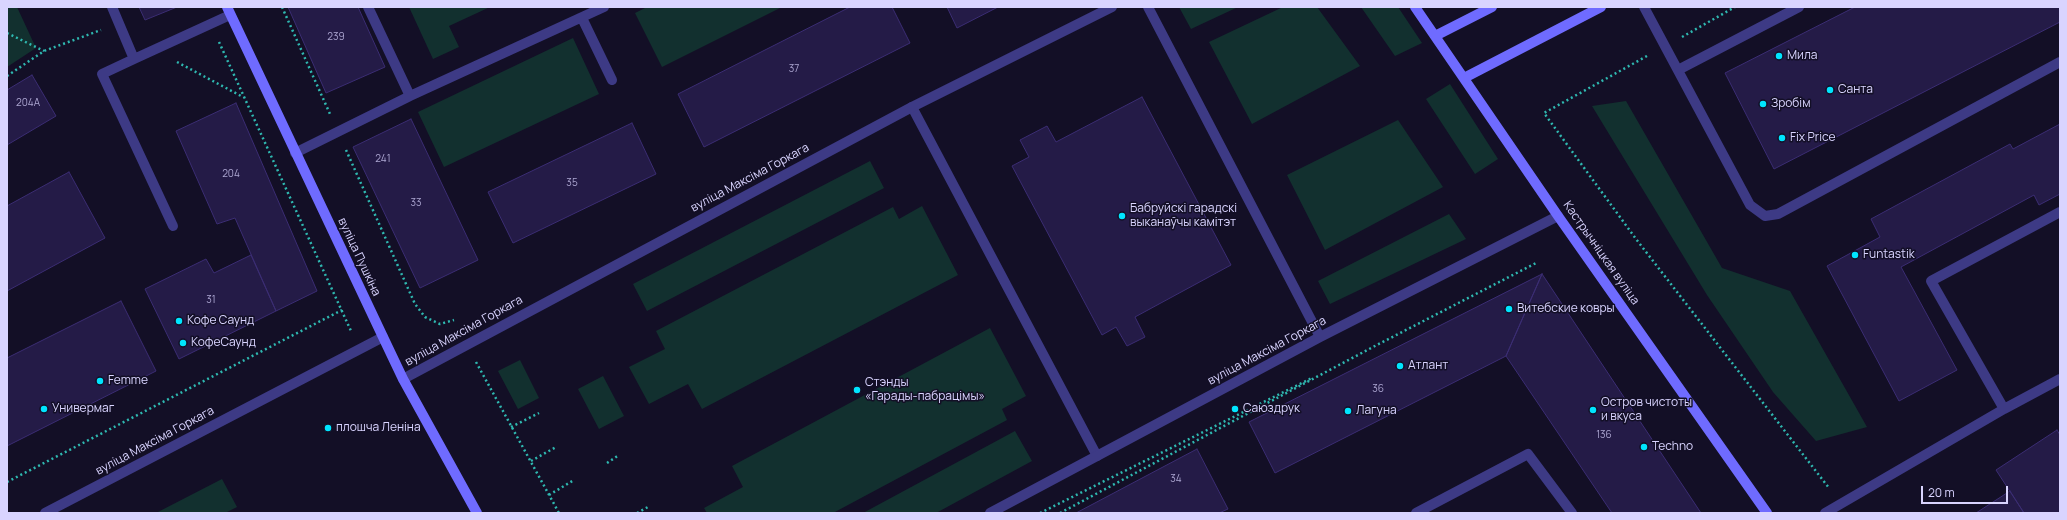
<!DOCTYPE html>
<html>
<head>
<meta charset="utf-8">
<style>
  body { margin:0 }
  #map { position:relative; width:2067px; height:520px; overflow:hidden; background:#130f26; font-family:Manrope,sans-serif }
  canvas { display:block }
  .frame { position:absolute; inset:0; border:8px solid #d9d4ff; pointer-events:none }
  .scale { position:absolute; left:1921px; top:486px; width:87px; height:18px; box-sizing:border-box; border:2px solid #d9d4ff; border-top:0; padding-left:5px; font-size:12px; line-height:14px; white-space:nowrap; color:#d9d4ff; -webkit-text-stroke:3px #130f26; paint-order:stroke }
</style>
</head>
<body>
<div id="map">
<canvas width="2067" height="520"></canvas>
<div class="frame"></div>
<div class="scale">20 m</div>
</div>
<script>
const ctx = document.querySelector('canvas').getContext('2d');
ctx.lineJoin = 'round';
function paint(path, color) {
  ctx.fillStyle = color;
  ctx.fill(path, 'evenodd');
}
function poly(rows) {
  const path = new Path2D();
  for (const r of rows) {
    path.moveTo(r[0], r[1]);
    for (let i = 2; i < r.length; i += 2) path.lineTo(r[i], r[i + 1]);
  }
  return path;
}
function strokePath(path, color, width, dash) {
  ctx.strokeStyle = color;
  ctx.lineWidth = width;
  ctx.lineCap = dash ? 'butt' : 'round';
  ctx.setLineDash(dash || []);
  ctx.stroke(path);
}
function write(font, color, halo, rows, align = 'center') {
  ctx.font = font + ' Manrope,sans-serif';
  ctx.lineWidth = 3;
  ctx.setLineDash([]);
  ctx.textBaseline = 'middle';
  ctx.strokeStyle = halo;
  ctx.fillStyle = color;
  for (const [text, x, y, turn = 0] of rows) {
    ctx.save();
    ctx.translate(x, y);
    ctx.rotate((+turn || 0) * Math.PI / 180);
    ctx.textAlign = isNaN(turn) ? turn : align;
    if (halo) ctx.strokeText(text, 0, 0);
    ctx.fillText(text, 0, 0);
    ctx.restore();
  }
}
const green = poly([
  [7,7,17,7,36,48,7,67],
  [409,7,490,7,449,26,459,47,433,59],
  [647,7,782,7,662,67,635,13],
  [1179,7,1238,7,1191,29],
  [1283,7,1317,7,1360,66,1252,124,1209,42],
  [1361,7,1398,7,1422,43,1395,56],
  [573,38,599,94,444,167,418,112],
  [1450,84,1498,159,1475,174,1426,99],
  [1626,101,1722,268,1790,291,1867,427,1816,441,1773,392,1707,295,1592,106],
  [1398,120,1443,187,1325,250,1287,175],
  [870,161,884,188,647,311,633,284],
  [922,206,958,275,702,409,688,384,649,404,629,367,665,349,656,331,893,207,899,219],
  [1449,214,1466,239,1330,304,1318,281],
  [990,328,1026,396,1002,409,1007,420,833,513,707,513,704,508,743,487,732,466],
  [520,360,539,398,518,409,498,371],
  [603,376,624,416,599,429,578,389],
  [1015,431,1032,461,936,513,863,513],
  [222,479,237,507,225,513,156,513]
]);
const building = poly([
  [139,7,177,7,145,20,139,7],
  [288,7,358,7,385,67,326,93,288,7],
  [850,7,892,7,910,43,704,147,678,94,850,7],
  [947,7,998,7,957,28,947,7],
  [1855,7,2060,7,2060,22,1774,169,1725,73,1855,7],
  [32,75,56,116,7,145,7,90,32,75],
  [1142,97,1231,265,1135,317,1145,337,1127,346,1116,327,1102,335,1012,166,1029,157,1020,140,1047,126,1056,142,1142,97],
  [236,103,317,291,276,311,235,218,217,224,176,131,236,103],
  [411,119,478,260,420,288,353,147,411,119],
  [632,123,656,174,513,243,488,192,632,123],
  [2060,124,2060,194,2039,205,2034,195,1901,267,1957,370,1899,401,1827,266,1880,237,1871,219,2010,144,2013,149,2060,124],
  [69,172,105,238,7,291,7,206,69,172],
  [251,255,276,311,179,359,145,289,206,259,214,273,251,255],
  [1542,274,1701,513,1612,513,1506,356,1542,274],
  [1542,274,1506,356,1275,473,1249,422,1542,274],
  [121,301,156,371,7,446,7,358,121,301],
  [2057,430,2060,435,2060,513,2024,513,1996,470,2057,430],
  [1197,449,1228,509,1219,513,1076,513,1197,449],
  [2010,491,2024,513,1976,513,2010,491]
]);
const path = poly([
  [282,7,330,114],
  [7,33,44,51],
  [1682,37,1735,7],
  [219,42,351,331],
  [1647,56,1544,113,1636,239,1829,488],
  [177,62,243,97],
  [7,76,44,51,101,30],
  [346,150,415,304,425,317,440,324,454,320],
  [476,362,559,513],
  [511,427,539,413],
  [531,461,556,447],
  [607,463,619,455],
  [7,482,342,310],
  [549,495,574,480],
  [637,513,648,507],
  [1040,513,1312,378],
  [1060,513,1373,347,1538,262]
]);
const lane = poly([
  [112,7,134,59,230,15],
  [368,7,410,96],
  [1644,7,1750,205,1765,216,1778,214,2060,62],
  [582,18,612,80],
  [134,59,102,74,173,226],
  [1678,70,1799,7],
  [912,107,1097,456],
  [295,153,410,96,604,7],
  [2004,409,1931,281,2060,212],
  [1416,513,1528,454,1572,513],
  [1825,513,2004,409,2060,379]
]);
const street = poly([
  [1148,7,1320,337],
  [403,379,912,107,1112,7],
  [45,513,383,337],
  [990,513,1320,337,1558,216]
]);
const secondary = poly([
  [227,7,383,337,403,379,477,513],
  [1415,7,1558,216,1767,513],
  [1435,36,1492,7],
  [1464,78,1601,7]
]);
const markers = [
  [1779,56,4,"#00e5ff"],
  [1830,90,4,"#00e5ff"],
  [1763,104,4,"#00e5ff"],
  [1782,138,4,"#00e5ff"],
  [1122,216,4,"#00e5ff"],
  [1855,255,4,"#00e5ff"],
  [1509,309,4,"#00e5ff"],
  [179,321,4,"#00e5ff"],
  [183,343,4,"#00e5ff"],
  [1400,366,4,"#00e5ff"],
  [100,381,4,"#00e5ff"],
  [857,390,4,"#00e5ff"],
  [44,409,4,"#00e5ff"],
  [1235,409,4,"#00e5ff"],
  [1593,410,4,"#00e5ff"],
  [1348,411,4,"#00e5ff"],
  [328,428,4,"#00e5ff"],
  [1644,447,4,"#00e5ff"]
];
const numberNames = [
  ["239",336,37],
  ["37",794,69],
  ["204А",28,103],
  ["241",383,159],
  ["204",231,174],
  ["35",572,183],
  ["33",416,203],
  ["31",211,300],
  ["36",1378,389],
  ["136",1604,435],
  ["34",1176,479]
];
const poiNames = [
  ["Мила",1787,56],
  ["Санта",1838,90],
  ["Зробім",1771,104],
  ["Fix Price",1790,138],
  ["Бабруйскі гарадскі",1130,209],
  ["выканаўчы камітэт",1130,223],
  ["Funtastik",1863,255],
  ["Витебские ковры",1517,309],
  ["Кофе Саунд",187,321],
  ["КофеСаунд",191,343],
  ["Атлант",1408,366],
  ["Femme",108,381],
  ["Стэнды",865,383],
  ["«Гарады-пабрацімы»",865,397],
  ["Остров чистоты",1601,403],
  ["и вкуса",1601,417],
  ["Универмаг",52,409],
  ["Саюздрук",1243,409],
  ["Лагуна",1356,411],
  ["плошча Леніна",336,428],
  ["Techno",1652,447]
];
const streetNames = [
  ["вуліца Максіма Горкага",750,178,-28],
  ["Кастрычніцкая вуліца",1601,253,55],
  ["вуліца Пушкіна",359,257,65],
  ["вуліца Максіма Горкага",464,331,-29],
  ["вуліца Максіма Горкага",1267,351,-28],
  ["вуліца Максіма Горкага",155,441,-28]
];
paint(green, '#12302f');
paint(building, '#241b47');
strokePath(building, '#3b2d73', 1);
strokePath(path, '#2fb8b0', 2.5, [2, 3]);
strokePath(lane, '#3d3a85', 10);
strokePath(street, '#3d3a85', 10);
strokePath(secondary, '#6f6bff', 10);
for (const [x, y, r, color] of markers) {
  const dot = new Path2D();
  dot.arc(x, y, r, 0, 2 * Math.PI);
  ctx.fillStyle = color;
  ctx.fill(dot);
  strokePath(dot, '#130f26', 1.5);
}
write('10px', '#aca6d1', null, numberNames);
write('12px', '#d9d4ff', '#130f26', poiNames, 'left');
write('12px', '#d9d4ff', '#130f26', streetNames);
</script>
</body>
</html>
